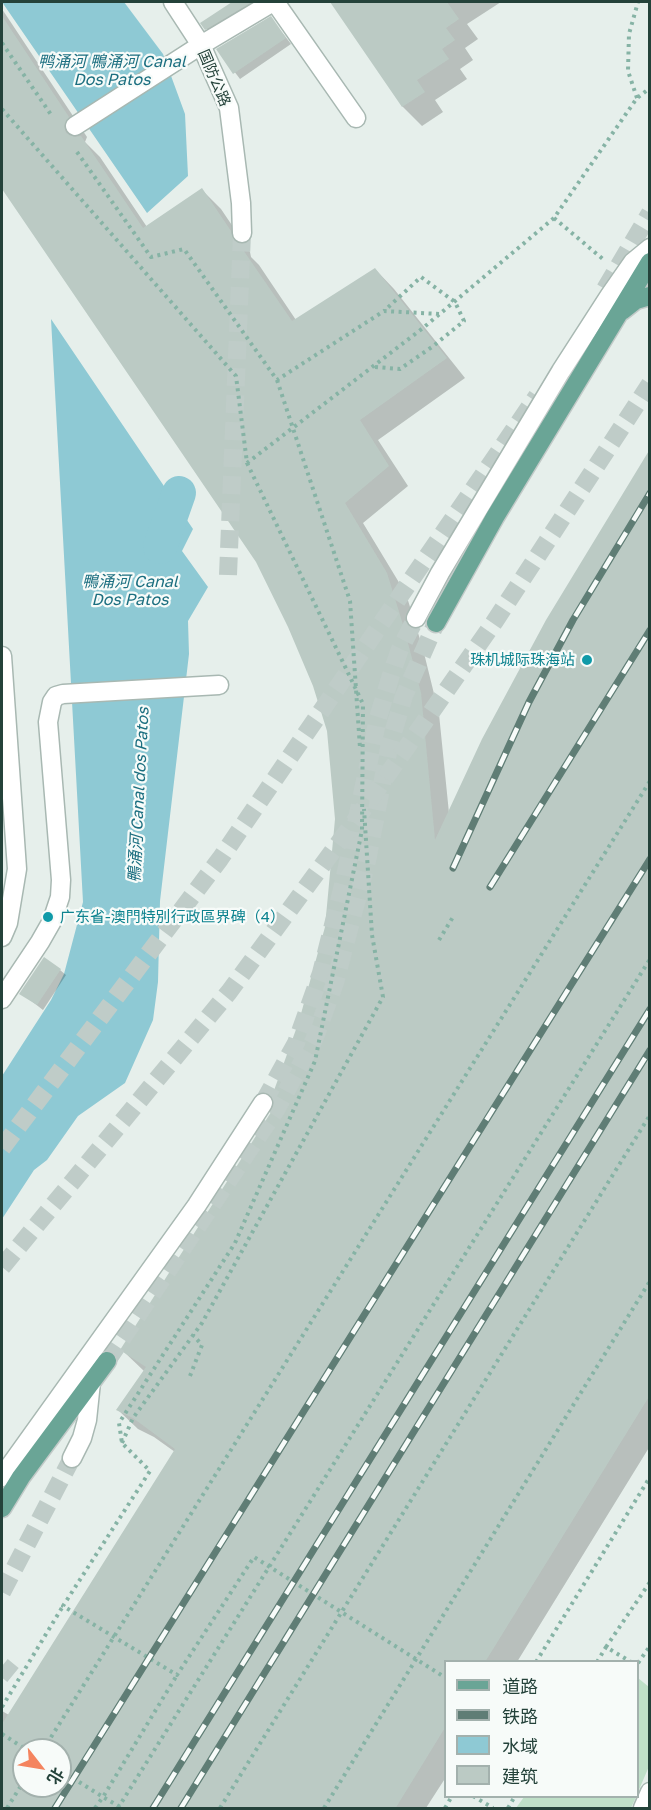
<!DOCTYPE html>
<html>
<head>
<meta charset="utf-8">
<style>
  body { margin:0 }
  #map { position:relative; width:651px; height:1810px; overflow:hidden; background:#e6efeb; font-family:"Golos Text","Noto Sans SC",sans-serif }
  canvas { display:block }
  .frame { position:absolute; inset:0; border:3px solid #24423a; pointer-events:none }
  .legend { position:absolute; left:444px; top:1660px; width:195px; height:138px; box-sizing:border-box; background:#f7fbf9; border:2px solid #a3b1ad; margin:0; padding:8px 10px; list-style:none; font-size:18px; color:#24423a }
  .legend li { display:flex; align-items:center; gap:12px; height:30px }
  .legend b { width:30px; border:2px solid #a3b1ad }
  .north { position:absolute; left:12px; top:1738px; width:60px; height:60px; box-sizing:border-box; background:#f7fbf9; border:2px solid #a3b1ad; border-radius:50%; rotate:121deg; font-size:16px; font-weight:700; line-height:24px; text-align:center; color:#24423a }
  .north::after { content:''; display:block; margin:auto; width:21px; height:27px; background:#f4845f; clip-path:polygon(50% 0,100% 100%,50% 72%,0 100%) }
</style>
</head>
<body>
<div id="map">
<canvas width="651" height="1810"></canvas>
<div class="frame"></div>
<ul class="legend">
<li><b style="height:8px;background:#6aa596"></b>道路</li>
<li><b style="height:8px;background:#5f7d75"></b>铁路</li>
<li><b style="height:16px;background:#8ec9d4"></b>水域</li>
<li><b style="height:16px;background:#bbcac4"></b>建筑</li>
</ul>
<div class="north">北</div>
</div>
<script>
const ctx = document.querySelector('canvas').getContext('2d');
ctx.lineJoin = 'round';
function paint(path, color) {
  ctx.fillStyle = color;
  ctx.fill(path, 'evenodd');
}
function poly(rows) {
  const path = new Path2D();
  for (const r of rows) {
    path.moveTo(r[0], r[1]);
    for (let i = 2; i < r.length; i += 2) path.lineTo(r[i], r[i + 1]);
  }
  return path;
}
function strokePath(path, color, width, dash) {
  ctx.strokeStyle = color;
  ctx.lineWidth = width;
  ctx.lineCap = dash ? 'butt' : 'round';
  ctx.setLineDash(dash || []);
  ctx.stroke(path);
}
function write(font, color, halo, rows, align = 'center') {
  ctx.font = font + ' "Golos Text","Noto Sans SC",sans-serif';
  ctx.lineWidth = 4.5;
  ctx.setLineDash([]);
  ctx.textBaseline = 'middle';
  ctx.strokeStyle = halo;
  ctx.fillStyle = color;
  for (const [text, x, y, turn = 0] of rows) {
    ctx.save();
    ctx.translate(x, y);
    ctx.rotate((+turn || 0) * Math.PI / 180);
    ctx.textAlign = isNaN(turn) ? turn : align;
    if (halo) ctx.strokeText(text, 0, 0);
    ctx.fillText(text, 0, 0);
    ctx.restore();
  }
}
const green = poly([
  [638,1678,649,1687,650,1764,638,1792],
  [524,1797,524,1796,636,1797,631,1808,516,1808]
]);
const water = poly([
  [2,2,124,2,163,54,185,114,188,176,147,213],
  [51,319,193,529,182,551,208,587,188,621,189,654,160,901,158,982,153,1020,125,1083,78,1116,47,1160,34,1170,2,1219,2,1076,51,1000,64,974,83,902]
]);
const shadow = poly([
  [235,2,261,2,211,34,202,24],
  [332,2,377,2,379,4,382,2,501,2,467,24,478,39,465,48,473,60,460,69,467,79,435,100,443,112,422,126,403,107],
  [2,9,87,137,85,142,100,157,147,227,202,190,221,209,250,252,251,257,259,265,296,320,375,269,394,289,465,378,378,440,408,486,363,523,406,594,423,649,439,714,449,813,650,451,650,1446,517,1662,446,1662,446,1777,426,1808,2,1808,2,1711,9,1715,175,1452,154,1437,138,1429,118,1410,144,1371,122,1350,274,1110,326,928,336,819,328,731,314,686,290,626,258,562,2,186],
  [24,1750,60,1750,60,1786,24,1786],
  [271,18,291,44,240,79,218,50],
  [60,970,66,975,43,1010,21,993]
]);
const canal = poly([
  [160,547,179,493]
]);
const building = poly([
  [232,2,252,2,205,30,200,23],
  [330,2,447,2,459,19,446,28,455,40,442,49,449,59,417,80,425,92,402,107],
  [2,16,69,117,64,126,66,133,75,137,81,136,143,228,202,188,231,231,233,239,239,244,292,321,375,268,447,358,360,420,389,466,345,503,387,573,404,628,421,693,435,840,482,739,546,620,650,449,650,1395,485,1662,446,1662,446,1726,395,1809,2,1809,2,1724,175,1449,133,1418,116,1410,146,1367,120,1350,273,1109,274,1103,272,1096,299,1021,325,927,335,819,327,731,313,686,288,627,256,562,2,189],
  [24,1750,60,1750,60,1786,24,1786],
  [271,16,286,38,233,74,216,49],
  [44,957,61,969,37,1005,19,994]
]);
const minorTunnel = poly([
  [228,575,242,233],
  [263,1103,296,1043,321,973,344,881,378,718,391,675,400,649,416,618],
  [2,1592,72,1458],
  [2,1666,13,1675]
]);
const majorTunnel = poly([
  [107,1361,276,1110,314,1040,335,983,367,861,390,743,404,696,436,623]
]);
const highwayTunnel = poly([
  [605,289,650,213],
  [2,1148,220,859,537,396],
  [2,1267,229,992,360,814,495,621,650,384]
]);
const path = poly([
  [2,43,52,116],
  [637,98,628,71,629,34,638,2],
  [2,109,236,376,247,463,423,328,554,218,637,98,650,88],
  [77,152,151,257,184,249,277,380,384,311,439,314],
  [554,218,604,260],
  [375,367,400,369,432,347,464,321,455,302,421,277,384,311],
  [277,380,350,601,360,748],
  [247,463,363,704,362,830,315,1061,235,1243,119,1423,122,1443,150,1471,63,1606,177,1675,254,1557,446,1678],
  [439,940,453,917],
  [190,1376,202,1345,193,1335],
  [122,1443,133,1418,202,1323,383,997,372,935,364,809],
  [606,1647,650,1582],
  [536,1662,650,1477],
  [597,1662,606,1647,631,1662],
  [638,1663,650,1646],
  [2,1707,63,1606],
  [2,1734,27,1750],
  [60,1770,103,1797,177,1675],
  [473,1796,493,1808],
  [7,1808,24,1781],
  [95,1808,103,1797,122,1808],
  [445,1808,452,1796],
  [508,1808,515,1796]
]);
const minor = poly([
  [173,2,201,45,229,108,241,203,242,233],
  [275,2,356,118],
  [75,126,201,45,273,2],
  [416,618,440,573,561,371,610,295,633,262,650,248],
  [2,656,17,869,8,923,2,937],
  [2,999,40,942,52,921,60,897,61,880,48,722,52,702,56,696,63,694,219,685],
  [72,1458,82,1438,87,1420,91,1382],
  [2,1477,197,1205,263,1103],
  [643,1808,650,1792]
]);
const major = poly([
  [622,311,636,300,650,296],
  [436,623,495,517,650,262],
  [2,1508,21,1477,107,1361]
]);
const rail = poly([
  [453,868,529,702,573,620,650,493],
  [490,887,650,630],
  [55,1808,650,859],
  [153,1808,650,1009],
  [181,1808,650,1050]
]);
const pathBridge = poly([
  [43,1750,650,781],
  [118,1808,650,959],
  [220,1808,650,1115],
  [324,1808,650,1281]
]);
const markers = [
  [587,660,6,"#0f9aa8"],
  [48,917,6,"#0f9aa8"]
];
const streetNames = [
  ["国防公路",214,78,67]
];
const cultureNames = [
  ["珠机城际珠海站",575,660],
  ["广东省-澳門特別行政區界碑（4）",60,917,"left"]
];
const waterNames = [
  ["鸭涌河 鴨涌河 Canal",112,62],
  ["Dos Patos",112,80],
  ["鴨涌河 Canal",130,582],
  ["Dos Patos",130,600],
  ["鴨涌河 Canal dos Patos",139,795,-87]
];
paint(green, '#bfe0c8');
paint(water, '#8ec9d4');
paint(shadow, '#0003');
strokePath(canal, '#8ec9d4', 34);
paint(building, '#bbcac4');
strokePath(minorTunnel, '#bfccc8', 18, [18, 9]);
strokePath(majorTunnel, '#bfccc8', 18, [18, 9]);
strokePath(highwayTunnel, '#bfccc8', 18, [18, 9]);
strokePath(minor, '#a8b8b2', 21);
strokePath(major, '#c2cac8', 21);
strokePath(path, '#86b3a5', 4, [3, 4.5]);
strokePath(minor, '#fff', 18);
strokePath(major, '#6aa596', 18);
strokePath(rail, '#5f7d75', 7);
strokePath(rail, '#f7fbf9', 4.5, [14]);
strokePath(pathBridge, '#86b3a5', 4, [3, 4.5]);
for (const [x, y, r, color] of markers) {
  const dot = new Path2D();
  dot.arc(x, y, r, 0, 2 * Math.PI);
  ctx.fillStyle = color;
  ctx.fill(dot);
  strokePath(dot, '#f7fbf9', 2);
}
write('15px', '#24423a', '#f7fbf9', streetNames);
write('15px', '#0d838f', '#f7fbf9', cultureNames, 'right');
write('italic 16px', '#1c6f80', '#f7fbf9', waterNames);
</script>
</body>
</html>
